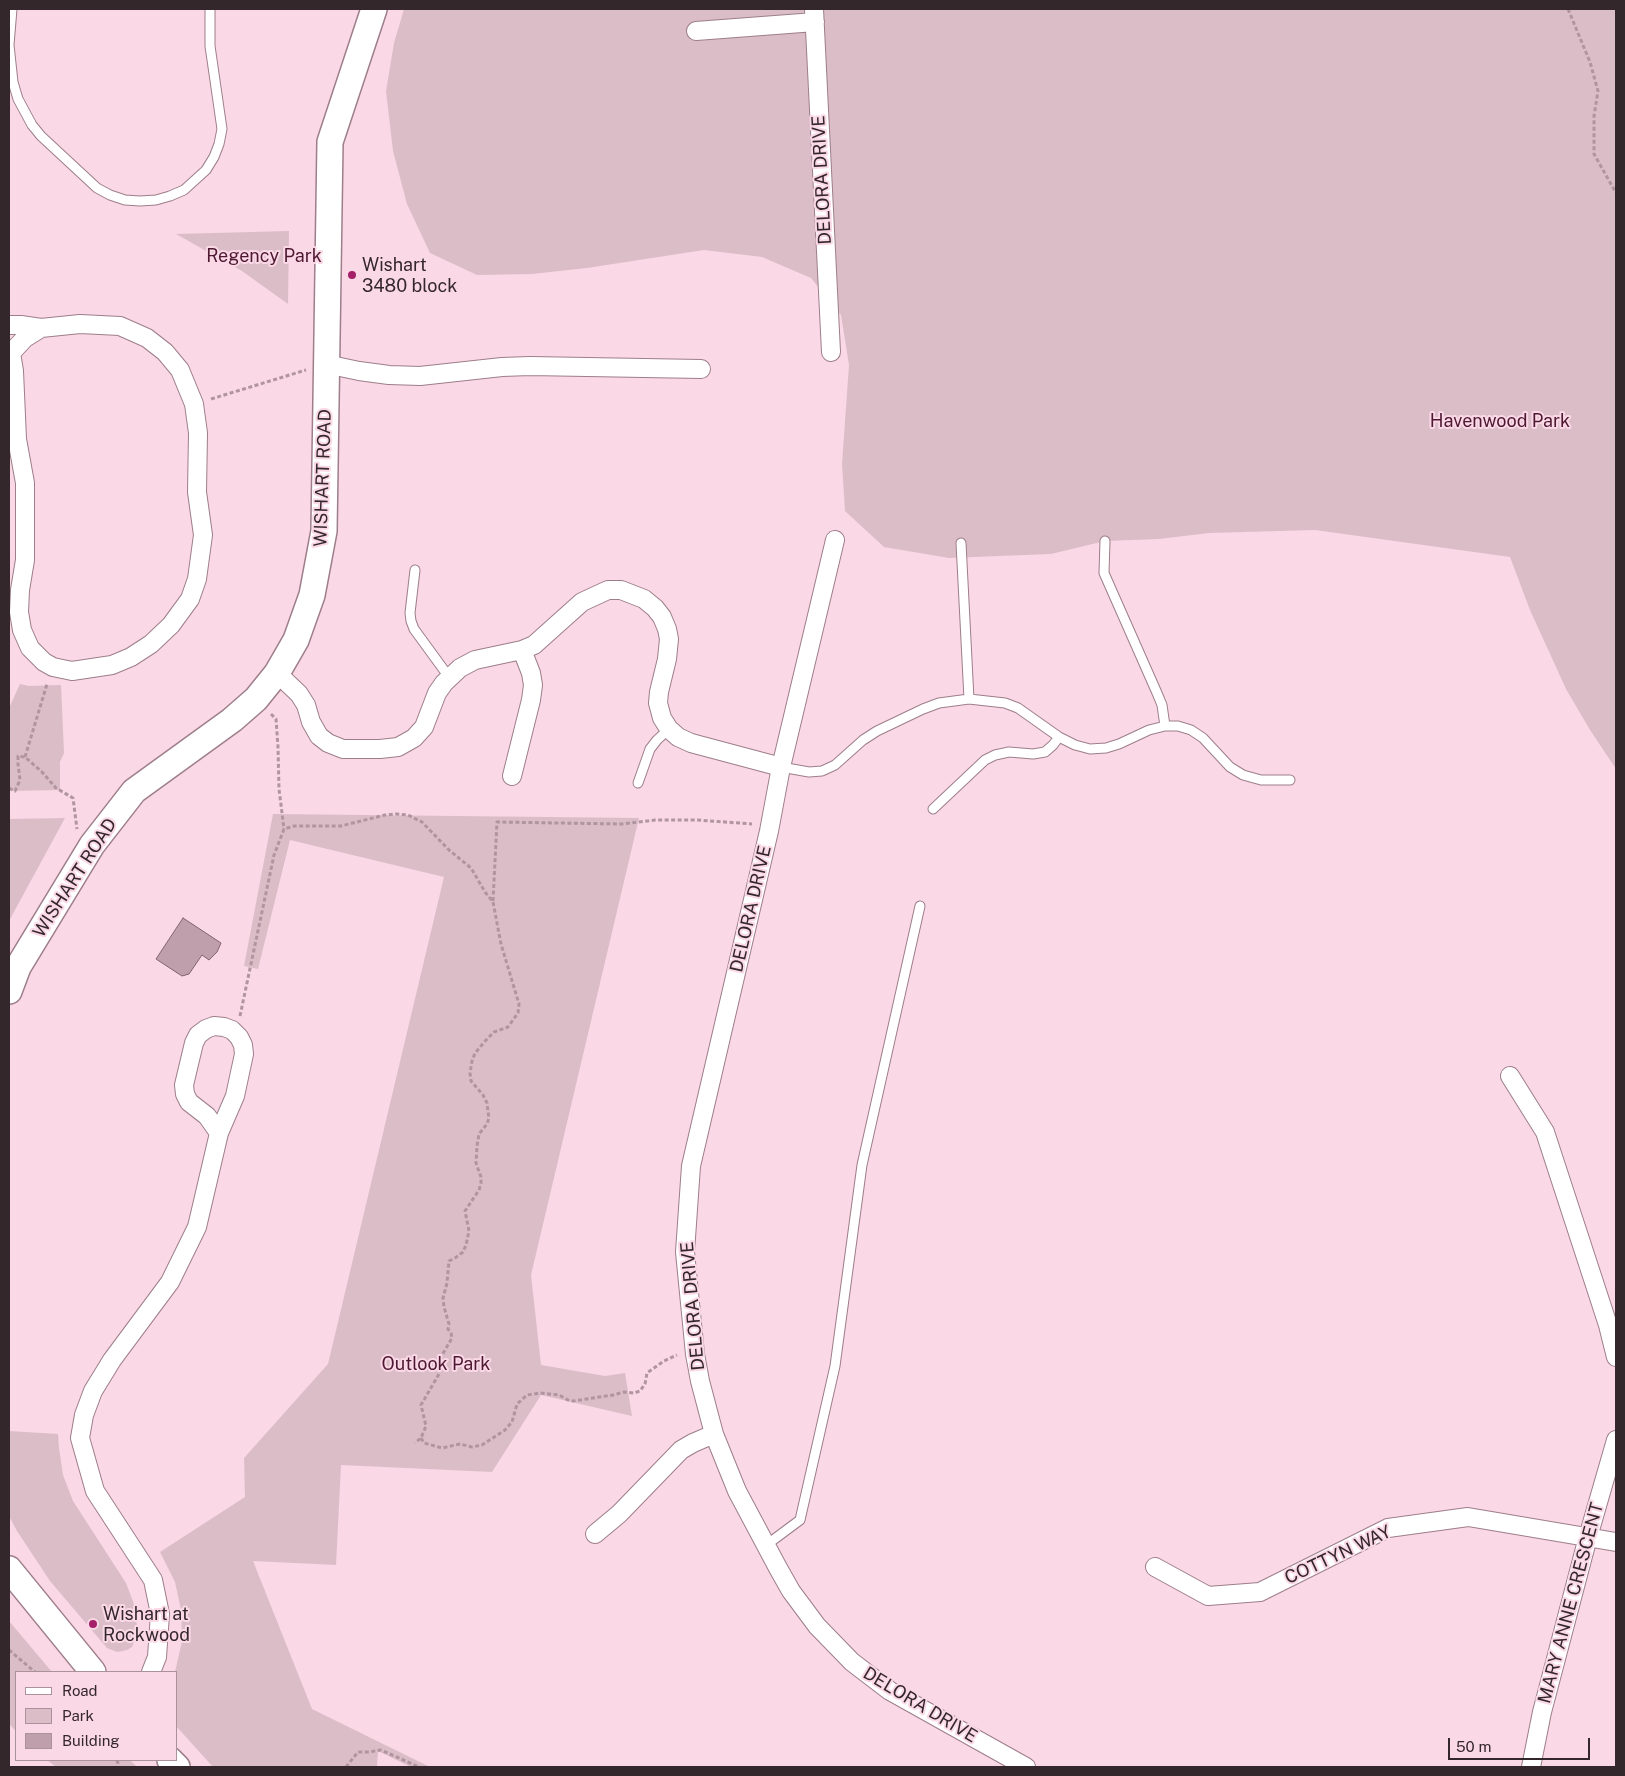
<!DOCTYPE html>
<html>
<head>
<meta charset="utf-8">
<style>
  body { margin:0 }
  #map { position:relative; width:1625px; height:1776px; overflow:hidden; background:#fad8e5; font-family:"Public Sans",sans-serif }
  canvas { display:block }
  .frame { position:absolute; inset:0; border:10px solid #34272c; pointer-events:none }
  .legend { position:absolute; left:15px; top:1671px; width:162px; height:90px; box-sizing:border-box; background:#fad8e5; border:1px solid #ab919b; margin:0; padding:6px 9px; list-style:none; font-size:15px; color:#34272c }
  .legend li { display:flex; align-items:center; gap:10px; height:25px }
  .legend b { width:25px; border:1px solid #ab919b }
  .scale { position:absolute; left:1448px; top:1738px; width:142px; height:22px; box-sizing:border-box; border:2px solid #34272c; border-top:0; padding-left:6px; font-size:15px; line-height:18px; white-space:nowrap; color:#34272c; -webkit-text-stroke:4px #fad8e5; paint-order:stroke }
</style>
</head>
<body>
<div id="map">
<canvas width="1625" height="1776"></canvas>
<div class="frame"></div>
<ul class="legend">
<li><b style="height:6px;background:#fff"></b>Road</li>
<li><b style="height:14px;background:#dbbdc8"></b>Park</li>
<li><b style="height:14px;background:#bf9fac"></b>Building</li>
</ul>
<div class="scale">50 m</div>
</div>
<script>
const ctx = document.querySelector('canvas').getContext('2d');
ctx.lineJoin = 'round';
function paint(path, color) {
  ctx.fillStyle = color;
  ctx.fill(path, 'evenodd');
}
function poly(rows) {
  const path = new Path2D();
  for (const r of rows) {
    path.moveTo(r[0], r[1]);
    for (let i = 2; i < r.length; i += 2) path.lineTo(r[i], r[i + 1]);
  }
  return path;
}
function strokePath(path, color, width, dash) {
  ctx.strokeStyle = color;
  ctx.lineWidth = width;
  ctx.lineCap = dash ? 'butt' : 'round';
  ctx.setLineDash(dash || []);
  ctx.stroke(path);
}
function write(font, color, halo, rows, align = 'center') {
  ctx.font = font + ' "Public Sans",sans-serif';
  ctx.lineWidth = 4;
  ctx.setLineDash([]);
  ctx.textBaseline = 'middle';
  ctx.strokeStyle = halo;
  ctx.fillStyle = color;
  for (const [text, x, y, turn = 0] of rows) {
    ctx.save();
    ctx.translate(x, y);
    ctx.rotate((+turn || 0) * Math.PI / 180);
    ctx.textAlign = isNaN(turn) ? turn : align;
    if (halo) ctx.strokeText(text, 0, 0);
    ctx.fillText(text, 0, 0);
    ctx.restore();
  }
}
const green = poly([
  [404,9,1616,9,1616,769,1590,730,1566,689,1530,610,1510,557,1315,530,1209,533,1159,539,1105,541,1051,554,999,556,949,558,884,547,845,511,842,464,849,365,841,315,811,278,762,257,704,250,587,268,532,274,477,275,430,253,407,204,393,151,386,91,394,43],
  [289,231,288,304,242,271,176,234],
  [20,684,29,686,61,685,64,753,60,762,60,790,9,791,9,707,10,706],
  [273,814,639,818,531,1275,541,1365,605,1376,625,1373,632,1416,541,1395,492,1472,341,1465,336,1565,253,1561,312,1709,430,1767,411,1767,378,1751,377,1767,213,1767,176,1726,176,1672,175,1672,182,1641,181,1610,175,1582,160,1552,245,1497,244,1458,328,1364,444,877,290,840,258,969,244,966],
  [65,818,9,921,9,819],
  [9,1431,58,1434,59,1448,63,1475,73,1501,126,1583,134,1604,137,1626,136,1637,132,1647,127,1650,117,1652,107,1648,50,1581,17,1531,9,1516],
  [9,1621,52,1672,16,1672,16,1731,9,1724],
  [47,1760,130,1760,137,1767,56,1767]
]);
const building = poly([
  [183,918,221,943,217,952,209,960,202,955,189,974,182,976,156,959,183,918]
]);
const path = poly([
  [1568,9,1590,62,1598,91,1594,116,1594,154,1616,193],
  [211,399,306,370],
  [271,714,276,719,278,747,279,789,284,829],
  [25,757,47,684],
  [9,788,15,791,20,780,18,764,18,756,25,757,42,772,56,788,73,798,77,829],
  [493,901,497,822,622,824,655,820,698,820,752,824],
  [240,1016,274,855,284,829,294,826,341,826,385,815,396,814,408,815,422,822,449,850,471,868,485,892,493,902,501,944,519,1004,518,1013,508,1027,494,1032,487,1039,475,1053,472,1061,470,1073,471,1081,483,1095,487,1103,488,1112,489,1118,487,1124,479,1134,477,1146,476,1163,481,1177,481,1183,479,1190,465,1211,469,1231,466,1245,463,1252,455,1258,449,1261,447,1283,443,1298,444,1307,449,1324,448,1329,451,1333,452,1338,441,1357,443,1367,421,1405,426,1426,421,1438,415,1443],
  [421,1438,424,1443,442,1448,460,1444,472,1447,482,1445,505,1430,512,1422,517,1404,527,1395,540,1393,559,1395,568,1400,573,1401,613,1395,624,1392,634,1393,640,1391,645,1384,647,1373,664,1361,677,1355],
  [9,1650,35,1672],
  [117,1760,119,1767],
  [346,1767,358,1752,369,1752,381,1750,419,1767]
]);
const lane = poly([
  [12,9,9,45,13,82,18,99,32,125,41,136,97,188,110,195,125,200,140,201,156,200,170,196,184,190,206,170,214,157,219,144,222,129,210,46,210,9],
  [1105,541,1104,573,1157,693,1162,705,1165,726],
  [961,543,969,699],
  [415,570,410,613,411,621,414,629,449,677],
  [781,767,809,772,822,771,835,765,863,740,877,731,923,709,939,703,969,699,1005,703,1018,708,1059,737,1075,745,1090,749,1106,748,1119,744,1149,730,1165,726,1178,726,1191,730,1203,738,1230,767,1243,775,1261,780,1290,780],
  [638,783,650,749,657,740,669,729],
  [933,809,985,760,995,755,1009,752,1033,754,1045,752,1053,745,1059,737],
  [765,1546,800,1520,835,1366,862,1165,920,906]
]);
const street = poly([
  [814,9,831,352],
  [696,31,815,22],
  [9,325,21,325,41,328,80,324,120,326,147,338,165,352,180,370,194,404,198,433,197,492,203,535,197,579,190,599,171,625,151,644,131,657,112,665,72,671,53,667,44,662,30,648,22,630,19,612,20,590,25,560,25,483,17,439,14,371,11,353,9,351],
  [11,353,25,338,41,328],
  [326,364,359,371,389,375,420,376,502,367,530,366,701,369],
  [835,540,781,767,769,831,691,1166,685,1252,695,1354,700,1381,714,1434,737,1491,778,1568,791,1591,817,1626,852,1662,890,1691,1026,1767],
  [277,673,299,694,306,705,311,722,319,736,328,743,343,749,380,749,398,747,414,738,424,727,437,693,444,683,460,668,475,660,522,650,534,645,582,602,608,590,621,590,644,599,655,608,662,617,667,629,669,639,667,659,659,692,658,703,662,718,669,729,678,737,691,743,781,767],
  [512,776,531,700,533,685,531,673,522,650],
  [214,1026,224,1027,232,1030,239,1037,243,1045,244,1054,235,1096,219,1133,207,1116,189,1102,185,1094,184,1085,194,1043,198,1035,206,1029,214,1026],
  [1510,1076,1545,1132,1608,1325,1616,1357],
  [595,1534,619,1514,681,1450,693,1443,714,1434],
  [1155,1567,1208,1596,1260,1592,1388,1528,1468,1517,1616,1542],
  [151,1672,157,1657,160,1614,153,1580,95,1491,80,1438,84,1415,93,1391,112,1360,170,1282,197,1227,219,1133],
  [1531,1767,1542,1712,1588,1537,1616,1440]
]);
const secondary = poly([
  [9,991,18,967,92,845,134,791,232,720,256,699,277,673,296,640,312,595,324,531,330,142,374,9],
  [9,1569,93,1672],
  [170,1760,177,1767]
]);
const markers = [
  [352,275,5,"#a51e68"],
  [93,1624,5,"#a51e68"]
];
const streetNames = [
  ["DELORA DRIVE",822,180,-93],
  ["WISHART ROAD",323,478,-88],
  ["WISHART ROAD",75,878,-57],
  ["DELORA DRIVE",751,909,-77],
  ["DELORA DRIVE",693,1306,-95],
  ["COTTYN WAY",1338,1555,-25],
  ["MARY ANNE CRESCENT",1571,1603,-75],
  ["DELORA DRIVE",920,1705,31]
];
const parkNames = [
  ["Regency Park",264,256],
  ["Havenwood Park",1500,421],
  ["Outlook Park",436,1364]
];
const poiNames = [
  ["Wishart",362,265],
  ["3480 block",362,286],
  ["Wishart at",103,1614],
  ["Rockwood",103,1635]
];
paint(green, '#dbbdc8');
paint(building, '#bf9fac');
strokePath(building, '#80636e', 1);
strokePath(lane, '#9d7e8a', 11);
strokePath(street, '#9d7e8a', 20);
strokePath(secondary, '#9d7e8a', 28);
strokePath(path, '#b0959f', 3, [4, 2.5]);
strokePath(lane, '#fff', 9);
strokePath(street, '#fff', 18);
strokePath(secondary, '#fff', 25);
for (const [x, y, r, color] of markers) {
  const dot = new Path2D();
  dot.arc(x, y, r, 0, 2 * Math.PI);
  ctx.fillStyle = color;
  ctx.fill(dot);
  strokePath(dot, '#fad8e5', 2);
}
write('18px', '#34272c', '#fad8e5', streetNames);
write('18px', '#4e1732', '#fad8e5', parkNames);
write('18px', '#34272c', '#fad8e5', poiNames, 'left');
</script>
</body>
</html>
